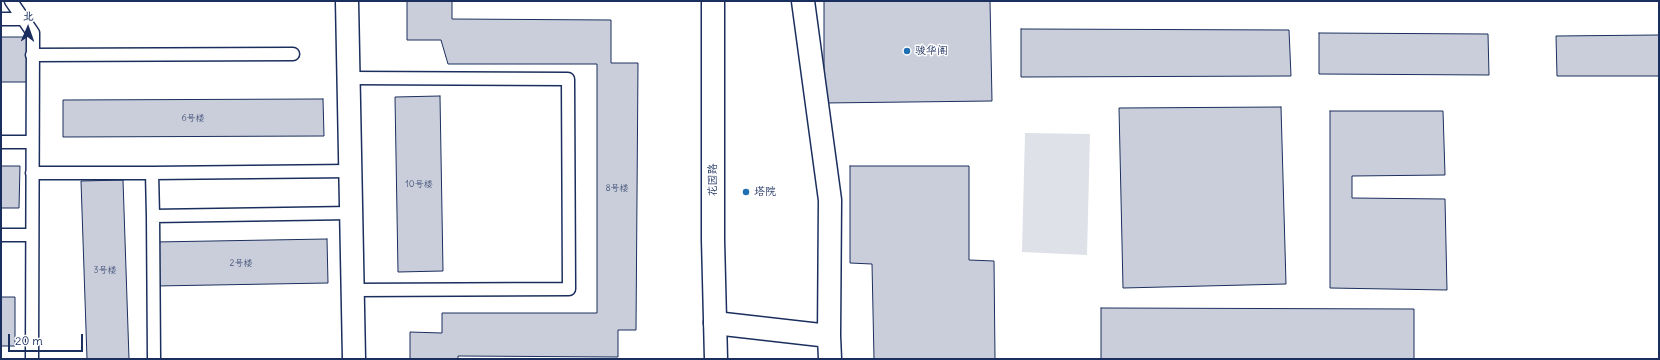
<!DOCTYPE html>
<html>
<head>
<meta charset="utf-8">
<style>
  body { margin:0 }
  #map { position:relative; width:1660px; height:360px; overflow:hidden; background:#fff; font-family:Delius,"LXGW WenKai TC",sans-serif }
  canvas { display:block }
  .frame { position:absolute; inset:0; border:2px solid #1b2f5e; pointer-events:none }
  .north { position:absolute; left:8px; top:8px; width:40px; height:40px; -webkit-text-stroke:3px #fff; paint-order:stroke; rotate:2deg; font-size:11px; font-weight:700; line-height:16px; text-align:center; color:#1b2f5e }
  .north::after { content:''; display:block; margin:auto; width:14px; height:18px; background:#1b2f5e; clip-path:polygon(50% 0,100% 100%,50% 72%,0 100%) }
  .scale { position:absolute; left:8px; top:334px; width:75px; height:18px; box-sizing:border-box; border:2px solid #1b2f5e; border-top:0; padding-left:5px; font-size:12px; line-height:14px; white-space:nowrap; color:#1b2f5e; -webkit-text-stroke:3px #fff; paint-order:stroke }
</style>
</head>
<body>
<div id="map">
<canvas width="1660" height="360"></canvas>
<div class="frame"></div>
<div class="north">北</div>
<div class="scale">20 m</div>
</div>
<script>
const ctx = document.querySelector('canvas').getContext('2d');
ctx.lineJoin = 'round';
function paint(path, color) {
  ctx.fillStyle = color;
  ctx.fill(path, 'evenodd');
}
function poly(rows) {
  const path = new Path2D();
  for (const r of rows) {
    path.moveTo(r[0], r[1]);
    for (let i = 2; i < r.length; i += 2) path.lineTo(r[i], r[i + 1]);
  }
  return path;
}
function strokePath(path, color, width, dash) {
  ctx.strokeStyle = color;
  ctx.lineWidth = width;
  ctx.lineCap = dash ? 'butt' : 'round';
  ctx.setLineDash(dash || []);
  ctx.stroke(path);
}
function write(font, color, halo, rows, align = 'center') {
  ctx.font = font + ' Delius,"LXGW WenKai TC",sans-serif';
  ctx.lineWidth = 3;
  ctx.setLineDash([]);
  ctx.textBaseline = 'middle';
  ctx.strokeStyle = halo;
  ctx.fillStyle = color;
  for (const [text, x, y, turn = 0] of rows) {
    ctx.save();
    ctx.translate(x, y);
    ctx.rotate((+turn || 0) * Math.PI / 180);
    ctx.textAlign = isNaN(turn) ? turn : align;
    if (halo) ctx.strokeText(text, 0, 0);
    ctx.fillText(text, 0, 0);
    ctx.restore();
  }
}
const green = poly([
  [1025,133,1090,134,1087,255,1022,252]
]);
const building = poly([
  [407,1,452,1,452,19,611,20,611,63,638,63,636,330,618,330,618,357,458,356,458,359,410,359,410,332,442,333,442,313,597,313,597,64,448,64,441,40,407,40,407,1],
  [824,1,990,1,992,101,824,103,824,1],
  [1021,29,1289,30,1291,76,1021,77,1021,29],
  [1319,33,1488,34,1489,75,1319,74,1319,33],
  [1659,35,1659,76,1557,76,1556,36,1659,35],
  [1,37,28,37,28,82,1,82,1,37],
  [440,96,443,271,398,272,395,97,440,96],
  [323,99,324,136,63,137,63,100,323,99],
  [1281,107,1286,284,1123,288,1119,108,1281,107],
  [1330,111,1443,111,1445,175,1352,176,1352,198,1445,199,1447,290,1330,288,1330,111],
  [1,166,20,166,19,208,1,208,1,166],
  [850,166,969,166,969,260,994,261,995,359,874,359,872,264,850,263,850,166],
  [123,180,129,359,87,359,81,181,123,180],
  [327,239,328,283,156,286,155,242,327,239],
  [1,297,15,297,15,346,1,346,1,297],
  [1101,308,1414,309,1414,359,1101,359,1101,308]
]);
const service = poly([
  [11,1,33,33,32,359],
  [1,19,23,19],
  [32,55,293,54],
  [349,78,568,79,569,289,353,290],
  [1,142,32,142],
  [351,171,152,173,153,216,351,213],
  [32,173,152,173],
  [153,216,154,359],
  [1,235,31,235]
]);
const minor = poly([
  [347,1,354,359],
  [715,323,829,336,830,200,803,1],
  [829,336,830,359]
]);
const tertiary = poly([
  [713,1,713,240,716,359]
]);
const markers = [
  [907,51,4,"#1f6fb2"],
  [746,192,4,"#1f6fb2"]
];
const numberNames = [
  ["6号楼",193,118],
  ["10号楼",419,184],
  ["8号楼",617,188],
  ["2号楼",241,263],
  ["3号楼",105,270]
];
const poiNames = [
  ["骏华阁",915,51],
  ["塔院",754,192]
];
const streetNames = [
  ["花园路",713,180,-90]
];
paint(green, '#dee1e7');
paint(building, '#caceda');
strokePath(building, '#1b2f5e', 1);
strokePath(service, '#1b2f5e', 15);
strokePath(minor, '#1b2f5e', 25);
strokePath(tertiary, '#1b2f5e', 25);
strokePath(service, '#fff', 12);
strokePath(minor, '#fff', 22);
strokePath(tertiary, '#fff', 22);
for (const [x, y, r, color] of markers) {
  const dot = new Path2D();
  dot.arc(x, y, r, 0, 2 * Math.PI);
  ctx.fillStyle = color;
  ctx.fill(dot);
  strokePath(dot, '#fff', 1.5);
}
write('9px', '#47577d', null, numberNames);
write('11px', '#1b2f5e', '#fff', poiNames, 'left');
write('11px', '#1b2f5e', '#fff', streetNames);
</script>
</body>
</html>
